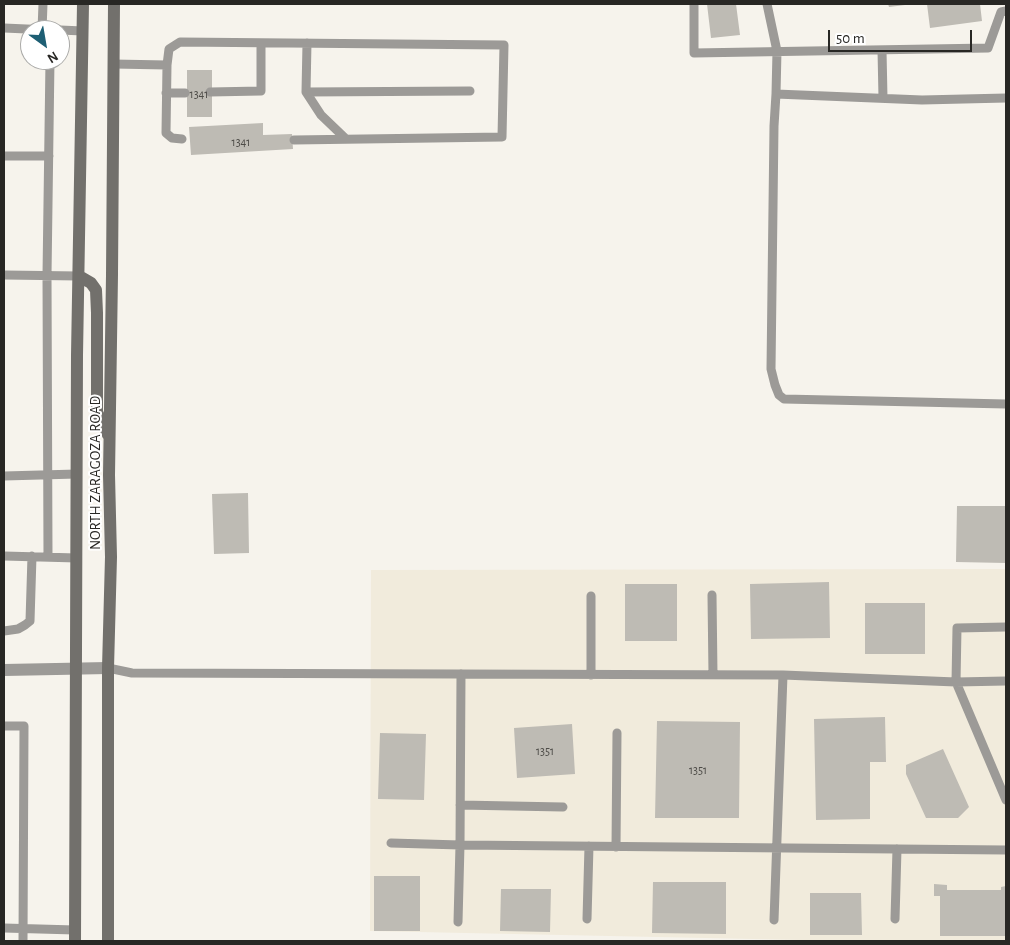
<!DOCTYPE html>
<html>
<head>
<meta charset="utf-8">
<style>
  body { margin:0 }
  #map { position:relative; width:1010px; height:945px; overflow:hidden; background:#f6f3ec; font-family:"Alegreya Sans",sans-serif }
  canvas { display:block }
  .frame { position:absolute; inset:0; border:5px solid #282724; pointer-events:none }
  .north { position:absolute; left:20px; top:20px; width:50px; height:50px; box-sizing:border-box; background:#fff; border:1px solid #a9a9a7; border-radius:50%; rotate:148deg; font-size:14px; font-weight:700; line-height:20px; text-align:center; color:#282724 }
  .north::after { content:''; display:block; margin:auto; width:18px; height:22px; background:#1e5f74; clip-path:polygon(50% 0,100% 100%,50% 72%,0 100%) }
  .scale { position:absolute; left:828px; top:30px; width:144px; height:22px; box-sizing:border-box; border:2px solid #282724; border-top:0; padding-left:6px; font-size:15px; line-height:18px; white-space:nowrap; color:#282724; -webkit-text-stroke:4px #fff; paint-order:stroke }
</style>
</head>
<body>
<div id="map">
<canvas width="1010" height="945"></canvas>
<div class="frame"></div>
<div class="north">N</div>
<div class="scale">50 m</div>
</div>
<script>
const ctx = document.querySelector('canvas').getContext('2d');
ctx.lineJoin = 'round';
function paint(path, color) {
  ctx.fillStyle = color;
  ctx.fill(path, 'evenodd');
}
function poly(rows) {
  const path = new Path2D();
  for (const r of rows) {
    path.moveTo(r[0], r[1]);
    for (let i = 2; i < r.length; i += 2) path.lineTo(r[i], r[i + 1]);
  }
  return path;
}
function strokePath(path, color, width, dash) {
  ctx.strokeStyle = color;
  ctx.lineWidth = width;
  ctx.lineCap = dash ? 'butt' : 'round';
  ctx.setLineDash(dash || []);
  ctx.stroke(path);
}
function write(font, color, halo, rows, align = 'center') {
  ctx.font = font + ' "Alegreya Sans",sans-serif';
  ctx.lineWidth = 4;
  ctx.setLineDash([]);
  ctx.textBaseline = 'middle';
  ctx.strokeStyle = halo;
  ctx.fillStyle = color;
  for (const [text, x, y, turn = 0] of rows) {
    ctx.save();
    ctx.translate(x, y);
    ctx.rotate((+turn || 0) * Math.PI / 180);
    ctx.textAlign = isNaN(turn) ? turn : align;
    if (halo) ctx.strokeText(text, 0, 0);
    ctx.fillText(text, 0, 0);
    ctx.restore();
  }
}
const built = poly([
  [1006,569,1006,941,849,941,370,931,371,570]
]);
const building = poly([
  [707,4,736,4,740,35,711,38],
  [888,4,905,4,905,5,889,7],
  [927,4,980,4,982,21,930,28],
  [187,70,212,70,212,117,187,117],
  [263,123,263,135,292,134,293,149,191,155,189,127],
  [248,493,249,553,214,554,212,494],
  [957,506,1006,506,1006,563,956,562],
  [829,582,830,638,751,639,750,584],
  [625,584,677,584,677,641,625,641],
  [865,603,925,603,925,654,865,654],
  [885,717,886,762,870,762,870,819,816,820,814,719],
  [657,721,740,722,739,818,655,818],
  [572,724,575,774,517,778,514,728],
  [380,733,426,734,424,800,378,799],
  [943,749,969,807,958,818,926,818,906,774,906,765],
  [374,876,420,876,420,931,374,931],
  [653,882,726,882,726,934,652,933],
  [934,884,947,885,947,890,1001,890,1001,887,1006,886,1006,936,940,936,940,896,934,896],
  [501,889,551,889,550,932,500,931],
  [810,893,861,893,862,935,810,935]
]);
const service = poly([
  [694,4,694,53,988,48,1001,12,1006,11],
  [767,4,777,51,776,94],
  [4,28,49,30],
  [42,30,43,4],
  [60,30,83,31],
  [307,43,306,92,470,91],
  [882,50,883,98],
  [113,64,167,65,169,49,180,42,504,45,502,137,294,140],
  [167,65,166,133,172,138,182,139],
  [210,92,261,91,261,43],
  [306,92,321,115,346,139],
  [166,93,185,93],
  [1006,98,922,100,776,94,774,126,771,369,775,385,779,395,784,399,1006,404],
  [4,156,49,156],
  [4,275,79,276],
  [4,476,77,474],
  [4,556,77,558],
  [48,557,47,275,50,60],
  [712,595,713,675],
  [1006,627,957,628,956,682,1006,800],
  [4,631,18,629,25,625,30,621,32,556],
  [108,668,132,673,783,675,956,682,1006,681],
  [461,674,460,845,1006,850],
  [591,675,591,596],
  [4,726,24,726,23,941],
  [460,805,563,807],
  [391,843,460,845,458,922],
  [616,847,617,733],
  [587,919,589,846],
  [895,919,897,849],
  [774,920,783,675],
  [4,928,75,930]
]);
const tertiary = poly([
  [4,670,108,668]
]);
const secondary = poly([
  [79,276,91,283,96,290,97,313,97,412,108,435],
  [75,941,77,355,83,4],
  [108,941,108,668,111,557,109,475,112,275,114,4]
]);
const numberNames = [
  ["1341",199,94],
  ["1341",241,142],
  ["1351",545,751],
  ["1351",698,770]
];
const streetNames = [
  ["NORTH ZARAGOZA ROAD",95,473,-90]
];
paint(built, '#f1ebdc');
paint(building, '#bebbb4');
strokePath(service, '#9c9a97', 9);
strokePath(tertiary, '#9c9a97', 12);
strokePath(secondary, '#72706c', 12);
write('12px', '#4e4c48', null, numberNames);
write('15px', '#282724', '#fff', streetNames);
</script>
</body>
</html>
